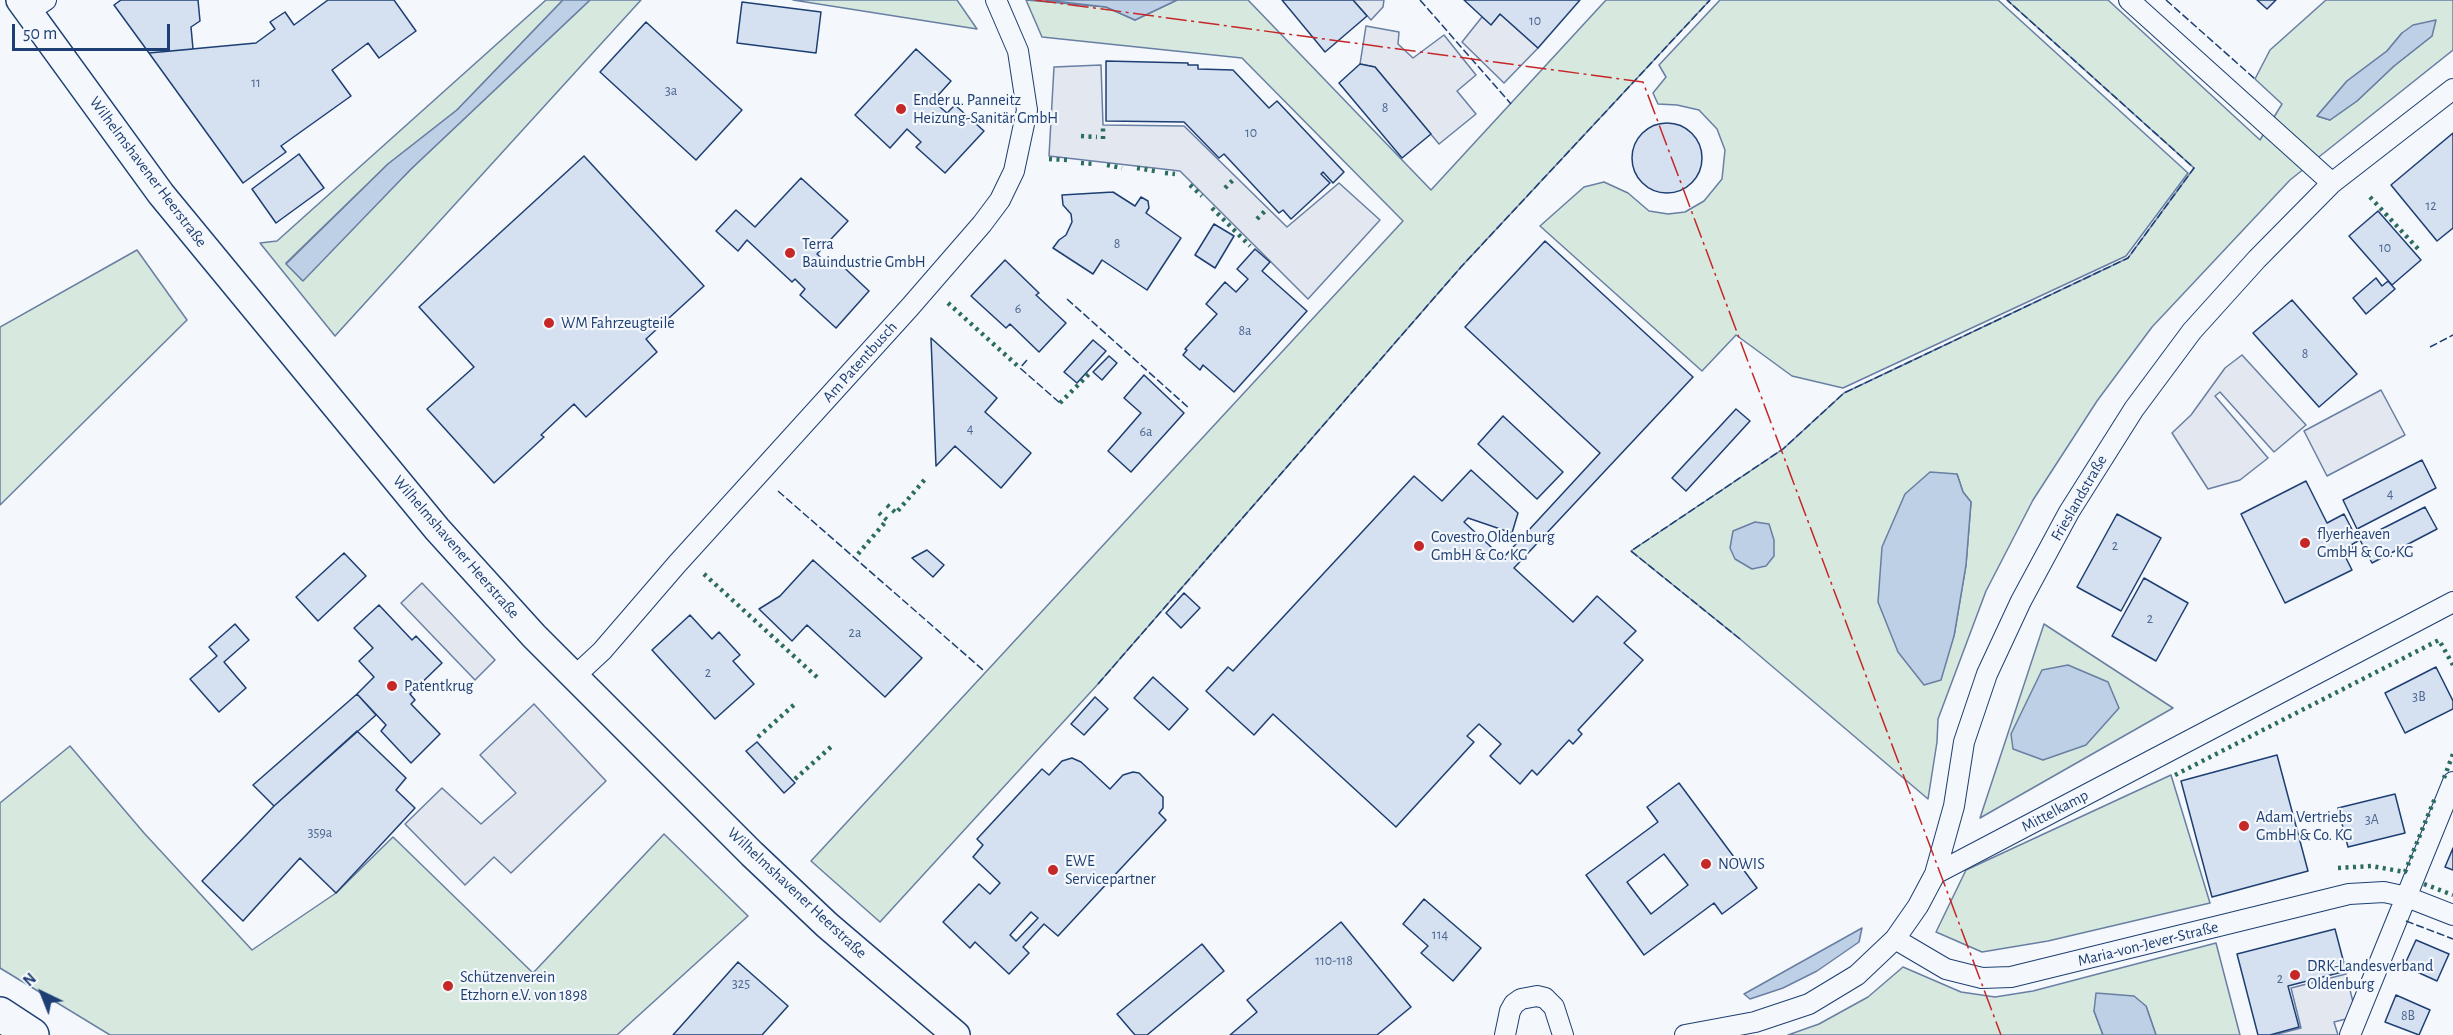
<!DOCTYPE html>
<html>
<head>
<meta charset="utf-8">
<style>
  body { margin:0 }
  #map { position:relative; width:2453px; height:1035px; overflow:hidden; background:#f4f7fb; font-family:"Alegreya Sans",sans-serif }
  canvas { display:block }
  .north { position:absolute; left:12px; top:963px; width:60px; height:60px; -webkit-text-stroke:4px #f4f7fb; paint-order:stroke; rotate:317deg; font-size:16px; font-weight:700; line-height:24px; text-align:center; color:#1d3f73 }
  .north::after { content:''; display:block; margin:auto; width:21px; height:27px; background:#1d3f73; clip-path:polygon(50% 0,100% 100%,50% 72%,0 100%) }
  .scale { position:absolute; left:12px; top:24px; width:158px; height:27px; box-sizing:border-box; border:3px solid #1d3f73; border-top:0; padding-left:8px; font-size:18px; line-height:21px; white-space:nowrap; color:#1d3f73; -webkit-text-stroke:4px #f4f7fb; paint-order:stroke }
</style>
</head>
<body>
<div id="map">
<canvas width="2453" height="1035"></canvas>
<div class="north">N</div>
<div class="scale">50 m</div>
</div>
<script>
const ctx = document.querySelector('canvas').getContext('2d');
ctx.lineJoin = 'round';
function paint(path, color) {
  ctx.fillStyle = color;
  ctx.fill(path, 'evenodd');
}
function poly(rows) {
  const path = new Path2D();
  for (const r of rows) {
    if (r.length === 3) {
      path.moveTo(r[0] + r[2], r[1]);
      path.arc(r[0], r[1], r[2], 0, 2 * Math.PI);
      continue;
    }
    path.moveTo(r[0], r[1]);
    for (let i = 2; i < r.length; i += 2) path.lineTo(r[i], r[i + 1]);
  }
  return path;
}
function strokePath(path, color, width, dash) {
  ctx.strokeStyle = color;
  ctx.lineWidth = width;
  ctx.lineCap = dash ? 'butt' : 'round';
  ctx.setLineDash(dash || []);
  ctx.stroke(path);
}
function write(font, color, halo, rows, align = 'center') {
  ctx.font = font + ' "Alegreya Sans",sans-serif';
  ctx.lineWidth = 4.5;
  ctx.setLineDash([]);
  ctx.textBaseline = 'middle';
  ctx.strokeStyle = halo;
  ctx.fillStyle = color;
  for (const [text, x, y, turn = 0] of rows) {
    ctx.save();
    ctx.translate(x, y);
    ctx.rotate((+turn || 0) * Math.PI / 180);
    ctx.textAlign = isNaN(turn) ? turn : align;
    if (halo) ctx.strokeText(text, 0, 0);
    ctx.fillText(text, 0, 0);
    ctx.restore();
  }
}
const green = poly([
  [546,0,563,0,457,110,388,164,286,263,302,280,411,169,590,0,641,0,335,336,260,243,277,241,546,0],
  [793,0,957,0,977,29,793,0],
  [1026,0,1106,7,1135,20,1177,0,1248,0,1431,190,1606,0,1710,0,1461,267,1098,684,880,922,811,861,1403,221,1242,58,1042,37,1026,0],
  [1720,0,1998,0,2188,173,2126,256,1843,388,1792,376,1736,335,1702,371,1540,226,1584,187,1604,182,1628,193,1649,211,1668,214,1685,212,1704,201,1722,179,1725,150,1717,129,1699,110,1677,105,1658,104,1653,93,1666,77,1659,65,1720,0],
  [2007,0,2108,0,2260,140,2282,104,2255,79,2270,50,2326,0,2453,0,2453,50,2290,180,2152,327,2097,401,2033,500,1986,591,1938,719,1937,742,1928,799,1740,639,1631,551,1783,449,1844,393,2128,258,2194,168,2007,0],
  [2402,33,2432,36,2394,66,2357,101,2330,120,2317,116,2347,81,2387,51,2402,33],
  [1957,474,1963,492,1971,502,1966,565,1954,636,1957,474],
  [137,250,187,320,0,505,0,327,137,250],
  [2044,624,2173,708,1980,818,2044,624],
  [70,746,144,833,252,950,336,893,393,837,533,973,664,834,748,916,617,1035,110,1035,0,968,0,803,70,746],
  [2171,775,2210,903,2048,941,1982,952,1936,932,1966,870,2171,775],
  [2216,943,2240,1035,2156,1035,2146,1006,2094,1011,2103,1035,1788,1035,1819,1024,1868,997,1903,967,1961,992,1995,997,2033,991,2216,943]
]);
const parking = poly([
  [1353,0,1384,0,1383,7,1371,20,1353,0],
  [1500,14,1538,48,1504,83,1462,42,1482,17,1491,24,1500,14],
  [1366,26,1399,32,1398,44,1413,58,1444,35,1476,75,1457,91,1476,114,1439,144,1375,67,1360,64,1366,26],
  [1101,65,1103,125,1184,126,1287,227,1339,183,1380,220,1308,299,1180,171,1049,156,1054,67,1101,65],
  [2242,355,2306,425,2274,452,2220,392,2215,396,2268,458,2240,480,2208,489,2172,433,2191,415,2225,368,2242,355],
  [2381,390,2405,435,2327,476,2304,431,2381,390],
  [422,583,495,660,475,680,401,603,422,583],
  [534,704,606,781,511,873,494,857,465,885,405,824,442,788,481,824,516,793,480,755,534,704],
  [2346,974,2354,1006,2350,1018,2334,1022,2338,1035,2274,1035,2301,1028,2291,988,2346,974]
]);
const water = poly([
  [563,0,590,0,411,169,303,281,286,264,388,164,457,110,563,0],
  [1045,0,1177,0,1135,20,1106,7,1045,0],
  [2436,20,2432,36,2394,66,2357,101,2330,120,2317,116,2347,81,2387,51,2402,33,2413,25,2436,20],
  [1930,472,1957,474,1963,492,1971,502,1966,565,1954,636,1941,680,1924,685,1898,652,1878,602,1882,547,1905,494,1930,472],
  [1755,522,1769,524,1774,540,1774,556,1766,566,1752,569,1735,559,1730,548,1733,531,1755,522],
  [2068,665,2108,682,2119,708,2086,745,2043,760,2013,749,2011,734,2042,670,2068,665],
  [1862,928,1859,942,1817,971,1783,988,1750,999,1744,994,1862,928],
  [2096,993,2134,996,2146,1006,2156,1035,2103,1035,2094,1011,2096,993]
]);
const building = poly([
  [121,0,198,0,200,21,191,27,193,49,149,53,114,5,121,0],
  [328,0,394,0,416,31,379,58,368,43,332,70,351,96,281,146,286,152,243,183,149,53,256,43,275,29,270,22,285,12,294,25,328,0],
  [1282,0,1353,0,1367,16,1325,52,1282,0],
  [1464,0,1580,0,1538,48,1500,14,1491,25,1464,0],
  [2257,0,2276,0,2267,9,2257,0],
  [742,2,821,12,816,53,737,43,742,2],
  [646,22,742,110,696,160,600,72,646,22],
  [916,49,951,81,933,101,947,113,955,105,984,131,945,173,916,147,921,142,907,129,890,148,855,115,916,49],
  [1106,61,1188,63,1188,65,1198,65,1198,69,1233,70,1269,108,1277,101,1344,172,1333,183,1323,172,1321,174,1330,183,1291,219,1283,210,1279,213,1224,154,1219,158,1184,122,1106,121,1106,61],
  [1360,64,1375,67,1431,134,1402,158,1339,83,1360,64],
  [1667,158,35],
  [2453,133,2453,228,2437,241,2391,185,2453,133],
  [299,154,324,188,276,223,252,189,299,154],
  [584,156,704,286,646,339,657,352,586,417,574,404,541,435,544,437,494,483,427,409,474,367,419,307,584,156],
  [801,178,848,221,817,254,828,264,834,258,869,291,836,328,800,295,805,289,795,279,792,282,747,240,738,251,716,231,736,210,755,227,801,178],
  [1113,192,1135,206,1141,197,1148,201,1149,208,1146,213,1181,238,1147,290,1102,260,1093,274,1053,248,1059,240,1066,235,1072,222,1071,214,1063,205,1062,195,1113,192],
  [2378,211,2421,260,2392,285,2349,236,2378,211],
  [1214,224,1234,236,1215,268,1195,255,1214,224],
  [1545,241,1693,377,1514,568,1573,622,1597,596,1636,631,1624,643,1643,660,1578,730,1582,734,1573,744,1569,740,1537,775,1532,770,1520,784,1490,756,1501,744,1479,724,1467,736,1474,742,1396,827,1273,714,1254,735,1206,691,1228,667,1233,671,1414,476,1442,501,1471,470,1518,513,1512,533,1468,518,1464,522,1503,558,1600,453,1465,327,1545,241],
  [1255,249,1270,262,1262,271,1307,311,1234,392,1203,365,1200,370,1183,355,1187,350,1185,349,1217,314,1206,304,1225,282,1236,292,1248,279,1237,269,1255,249],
  [1005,260,1039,293,1036,295,1066,323,1039,352,1010,324,1006,328,971,296,1005,260],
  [2376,278,2382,286,2388,281,2395,289,2366,314,2353,298,2376,278],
  [2292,300,2357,374,2319,407,2253,333,2292,300],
  [931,338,997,398,985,412,1031,453,1001,488,955,446,936,466,931,338],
  [1093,340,1106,351,1077,383,1064,372,1093,340],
  [1109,356,1117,363,1102,380,1093,372,1109,356],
  [1144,375,1184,413,1131,472,1108,451,1141,413,1124,398,1144,375],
  [1736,409,1750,421,1686,491,1672,478,1736,409],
  [1503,416,1563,472,1537,499,1478,444,1503,416],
  [2422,460,2436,488,2357,529,2343,500,2422,460],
  [2306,481,2327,523,2344,514,2358,541,2351,545,2354,551,2345,556,2352,570,2285,603,2241,514,2306,481],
  [2425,507,2437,529,2372,563,2360,540,2425,507],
  [2117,514,2161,538,2121,611,2077,587,2117,514],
  [927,550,944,565,933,577,912,558,927,550],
  [344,553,366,576,318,621,296,597,344,553],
  [813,560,922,658,885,697,807,625,792,641,759,609,780,596,813,560],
  [2144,578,2188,603,2156,661,2112,636,2144,578],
  [1184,593,1200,608,1181,628,1166,613,1184,593],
  [379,605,412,640,416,636,442,663,410,694,415,700,411,704,440,734,411,763,381,731,386,725,357,694,374,677,359,661,373,648,354,628,379,605],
  [690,615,712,639,719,632,740,655,733,661,754,684,715,719,652,650,690,615],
  [235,624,249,640,224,662,246,688,219,712,190,679,217,656,209,647,235,624],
  [2436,667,2453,701,2453,709,2405,733,2385,693,2436,667],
  [1153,677,1188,709,1169,730,1134,698,1153,677],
  [357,694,376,715,274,806,253,785,357,694],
  [1095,697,1108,709,1084,735,1071,724,1095,697],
  [357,731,406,778,396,790,415,808,336,893,300,858,243,921,202,881,274,806,357,731],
  [757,742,795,783,784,793,746,751,757,742],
  [2277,755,2308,871,2212,897,2181,781,2277,755],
  [1072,758,1081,762,1110,789,1123,775,1133,772,1139,773,1163,797,1163,808,1159,813,1166,820,1058,936,1044,924,1023,947,1029,953,1009,974,975,942,970,948,943,922,979,884,990,894,1000,883,973,857,983,845,977,839,1042,769,1049,775,1062,761,1072,758],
  [1031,912,1038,918,1016,941,1010,935,1031,912],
  [1679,783,1757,888,1722,914,1714,903,1644,955,1586,875,1658,822,1647,807,1679,783],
  [1664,854,1688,885,1651,914,1627,882,1664,854],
  [2395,794,2405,833,2348,847,2338,808,2395,794],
  [2453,848,2453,870,2445,867,2453,848],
  [1424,899,1481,948,1453,981,1421,953,1428,946,1403,924,1424,899],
  [1341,922,1411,1007,1377,1035,1230,1035,1257,1012,1247,1000,1341,922],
  [2335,929,2346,971,2288,986,2299,1027,2270,1035,2258,1035,2237,954,2335,929],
  [2416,940,2449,954,2437,981,2404,966,2416,940],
  [1202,944,1224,971,1147,1035,1135,1035,1117,1014,1202,944],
  [738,962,788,1006,762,1035,673,1035,738,962],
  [2396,995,2430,1010,2419,1035,2385,1022,2396,995]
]);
const street = poly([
  [2129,0,2332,183],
  [28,12,46,0],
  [574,677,602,651,677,564,910,307,982,224,1000,200,1014,171,1027,110,1018,51,996,0],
  [1935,874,2453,602],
  [1895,939,1946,969,1982,978,2011,977,2349,894,2384,892,2407,897,2453,915],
  [1505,1035,1510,1011,1514,1004,1521,999,1537,996,1545,998,1554,1007,1563,1035],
  [1685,1035,1755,1022,1809,1004,1857,975,1895,939,1918,906,1935,874,1954,806,1964,742,1987,674,2021,601,2069,512,2134,409,2192,331,2257,259,2332,183,2453,89],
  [2350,1035,2453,782]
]);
const secondary = poly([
  [20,0,161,194,437,529,534,636,752,854,827,925,956,1035]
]);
const highway = poly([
  [0,1014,32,1035]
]);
const hedge = poly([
  [1081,136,1097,137],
  [1103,139,1103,127],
  [1049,159,1067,160],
  [1081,163,1094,164],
  [1107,165,1122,168],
  [1137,168,1155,171],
  [1165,173,1175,174],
  [1190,185,1202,196],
  [1225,188,1235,178],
  [2370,197,2420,251],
  [1212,208,1250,246],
  [1257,219,1265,211],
  [948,303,1020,368],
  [1060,403,1089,374],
  [887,505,896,513,927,477],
  [858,554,887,520,879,513],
  [704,574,820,680],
  [758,737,796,703],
  [2175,775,2439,640,2453,665],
  [2444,778,2453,754],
  [795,779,832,746],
  [2338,868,2371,866,2405,872,2435,798],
  [2424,884,2453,895]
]);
const fence = poly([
  [1420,0,1511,104],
  [2166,0,2255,79],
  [1067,299,1190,409],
  [2430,347,2453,335],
  [1027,360,1020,368,1060,403],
  [778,491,983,670],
  [1740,639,1631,551,1783,449,1844,393,2128,258,2194,168,2007,0],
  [1098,684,1461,267,1710,0],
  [2406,921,2453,939]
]);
const power = poly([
  [1035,0,1643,82,2001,1035]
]);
const markers = [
  [901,109,6,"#c62828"],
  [790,253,6,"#c62828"],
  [549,323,6,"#c62828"],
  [2305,543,6,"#c62828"],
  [1419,546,6,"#c62828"],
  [392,686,6,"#c62828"],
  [2244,826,6,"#c62828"],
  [1706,864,6,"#c62828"],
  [1053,870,6,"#c62828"],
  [2295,975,6,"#c62828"],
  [448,986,6,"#c62828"]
];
const numberNames = [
  ["10",1535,21],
  ["11",256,83],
  ["3a",671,91],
  ["8",1385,108],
  ["10",1251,133],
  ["12",2431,206],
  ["8",1117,244],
  ["10",2385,248],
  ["6",1018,309],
  ["8a",1245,331],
  ["8",2305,354],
  ["4",970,429],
  ["6a",1146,432],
  ["4",2390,494],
  ["2",2115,546],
  ["2",2150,619],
  ["2a",855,633],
  ["2",708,673],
  ["3B",2419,697],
  ["3A",2372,820],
  ["359a",320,833],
  ["114",1440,935],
  ["110-118",1334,961],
  ["2",2280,979],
  ["325",741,984],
  ["8B",2408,1016]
];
const poiNames = [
  ["Ender u. Panneitz",913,100],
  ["Heizung-Sanitär GmbH",913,118],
  ["Terra",802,244],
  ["Bauindustrie GmbH",802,262],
  ["WM Fahrzeugteile",561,323],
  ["flyerheaven",2317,534],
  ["GmbH & Co. KG",2317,552],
  ["Covestro Oldenburg",1431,537],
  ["GmbH & Co. KG",1431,555],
  ["Patentkrug",404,686],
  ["Adam Vertriebs",2256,817],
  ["GmbH & Co. KG",2256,835],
  ["EWE",1065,861],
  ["Servicepartner",1065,879],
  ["NOWIS",1718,864],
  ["DRK-Landesverband",2307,966],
  ["Oldenburg",2307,984],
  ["Schützenverein",460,977],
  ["Etzhorn e.V. von 1898",460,995]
];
const streetNames = [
  ["Wilhelmshavener Heerstraße",148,172,53],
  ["Am Patentbusch",860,362,-48],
  ["Frieslandstraße",2079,498,-60],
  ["Wilhelmshavener Heerstraße",456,547,49],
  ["Mittelkamp",2055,811,-28],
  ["Wilhelmshavener Heerstraße",797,893,43],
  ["Maria-von-Jever-Straße",2148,944,-14]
];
paint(green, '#d7e8df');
strokePath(green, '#687fa3', 1.5);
paint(parking, '#e3e8f0');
strokePath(parking, '#687fa3', 1.5);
paint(water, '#bed0e5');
strokePath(water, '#687fa3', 1.5);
paint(building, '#d5e0f0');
strokePath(building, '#1d3f73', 1.5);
strokePath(street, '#1d3f73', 22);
strokePath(secondary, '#1d3f73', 30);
strokePath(highway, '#1d3f73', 36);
strokePath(street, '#f4f7fb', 20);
strokePath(secondary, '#f4f7fb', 27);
strokePath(highway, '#f4f7fb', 33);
strokePath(hedge, '#2c6c60', 4.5, [3, 4.5]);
strokePath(fence, '#1d3f73', 1.5, [8, 3]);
strokePath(power, '#c62828', 1.5, [21, 4.5, 3, 4.5]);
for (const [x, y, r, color] of markers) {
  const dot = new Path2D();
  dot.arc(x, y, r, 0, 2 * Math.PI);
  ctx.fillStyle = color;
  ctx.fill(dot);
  strokePath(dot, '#f4f7fb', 2);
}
write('14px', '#4b6792', null, numberNames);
write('16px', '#1d3f73', '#f4f7fb', poiNames, 'left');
write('16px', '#1d3f73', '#f4f7fb', streetNames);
</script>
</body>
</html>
